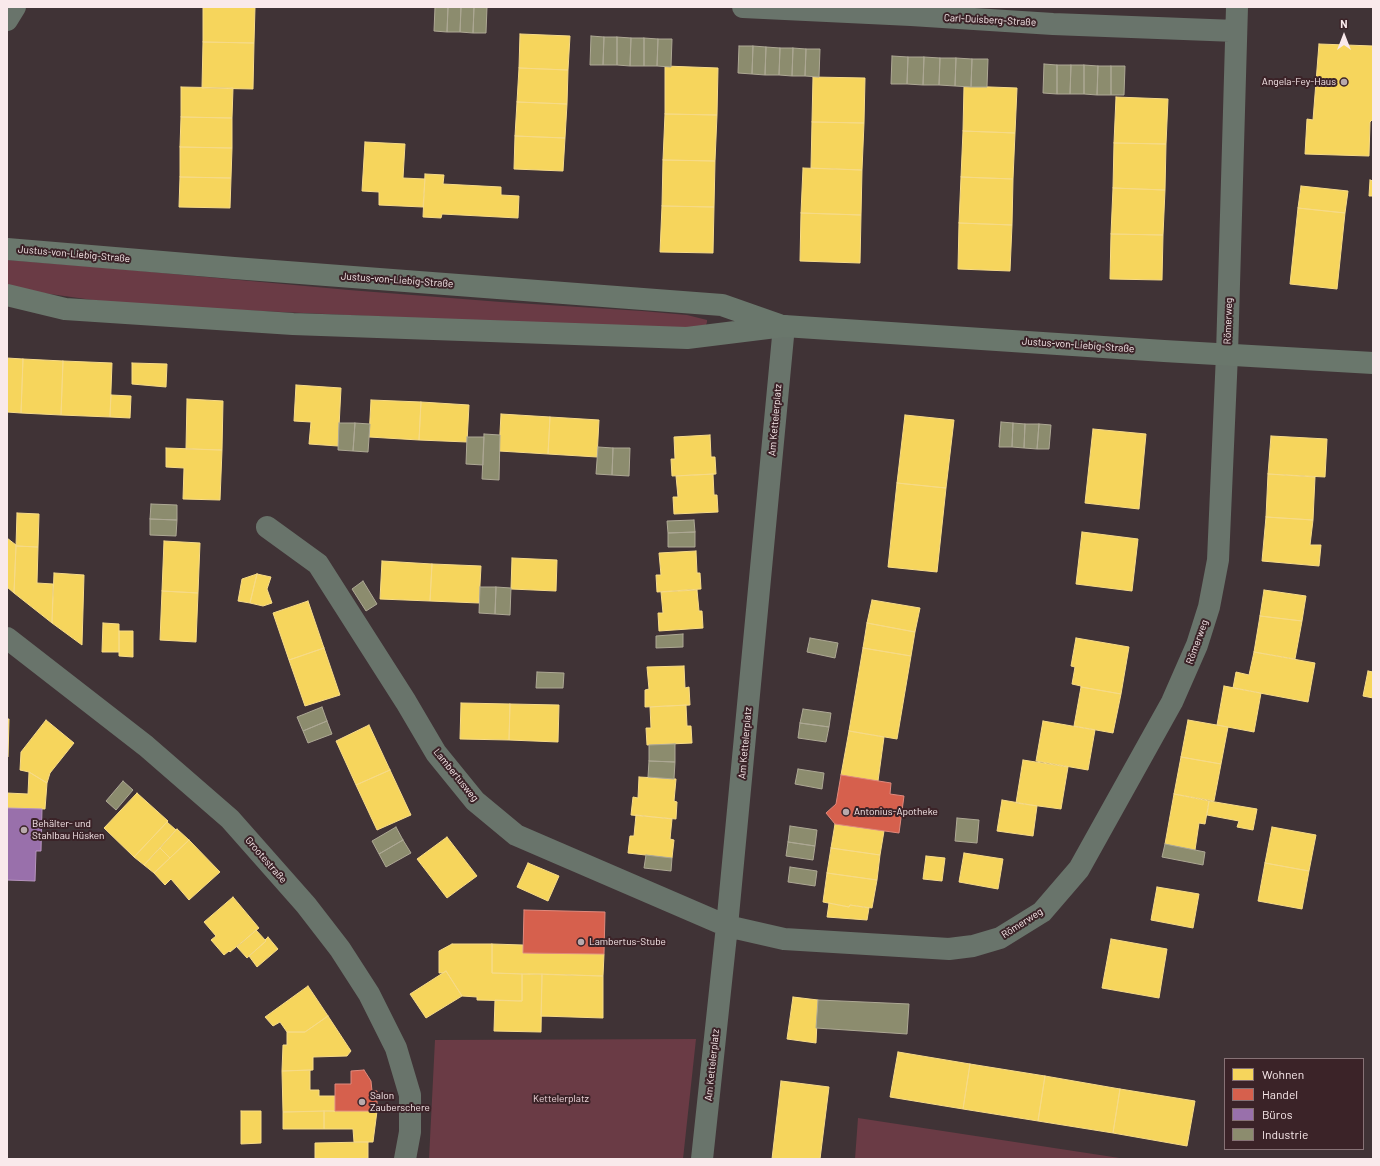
<!DOCTYPE html>
<html>
<head>
<meta charset="utf-8">
<style>
  body { margin:0 }
  #map { position:relative; width:1380px; height:1166px; overflow:hidden; background:#403336; font-family:Barlow,sans-serif }
  canvas { display:block }
  .frame { position:absolute; inset:0; border:8px solid #f9e9eb; pointer-events:none }
  .legend { position:absolute; left:1224px; top:1058px; width:140px; height:92px; box-sizing:border-box; background:#3b2328; border:1px solid #877276; margin:0; padding:5px 7px; list-style:none; font-size:12px; color:#f9e9eb }
  .legend li { display:flex; align-items:center; gap:8px; height:20px }
  .legend b { width:20px; border:1px solid #877276 }
  .north { position:absolute; left:1324px; top:16px; width:40px; height:40px; -webkit-text-stroke:3px #3b2328; paint-order:stroke; rotate:0deg; font-size:11px; font-weight:700; line-height:16px; text-align:center; color:#f9e9eb }
  .north::after { content:''; display:block; margin:auto; width:14px; height:18px; background:#f9e9eb; clip-path:polygon(50% 0,100% 100%,50% 72%,0 100%) }
</style>
</head>
<body>
<div id="map">
<canvas width="1380" height="1166"></canvas>
<div class="frame"></div>
<ul class="legend">
<li><b style="height:11px;background:#f6d55c"></b>Wohnen</li>
<li><b style="height:11px;background:#d6604d"></b>Handel</li>
<li><b style="height:11px;background:#9970ab"></b>Büros</li>
<li><b style="height:11px;background:#8c8c6e"></b>Industrie</li>
</ul>
<div class="north">N</div>
</div>
<script>
const ctx = document.querySelector('canvas').getContext('2d');
ctx.lineJoin = 'round';
function paint(path, color) {
  ctx.fillStyle = color;
  ctx.fill(path, 'evenodd');
}
function poly(rows) {
  const path = new Path2D();
  for (const r of rows) {
    path.moveTo(r[0], r[1]);
    for (let i = 2; i < r.length; i += 2) path.lineTo(r[i], r[i + 1]);
  }
  return path;
}
function strokePath(path, color, width, dash) {
  ctx.strokeStyle = color;
  ctx.lineWidth = width;
  ctx.lineCap = dash ? 'butt' : 'round';
  ctx.setLineDash(dash || []);
  ctx.stroke(path);
}
function write(font, color, halo, rows, align = 'center') {
  ctx.font = font + ' Barlow,sans-serif';
  ctx.lineWidth = 4;
  ctx.setLineDash([]);
  ctx.textBaseline = 'middle';
  ctx.strokeStyle = halo;
  ctx.fillStyle = color;
  for (const [text, x, y, turn = 0] of rows) {
    ctx.save();
    ctx.translate(x, y);
    ctx.rotate((+turn || 0) * Math.PI / 180);
    ctx.textAlign = isNaN(turn) ? turn : align;
    if (halo) ctx.strokeText(text, 0, 0);
    ctx.fillText(text, 0, 0);
    ctx.restore();
  }
}
const green = poly([
  [7,260,97,267,349,290,501,302,642,311,687,315,707,320,707,322,706,325,702,328,585,326,195,308,100,301,7,288],
  [696,1039,683,1159,429,1159,435,1040],
  [858,1118,1126,1159,855,1159]
]);
const homes = poly([
  [203,7,255,7,254,43,203,42,203,7],
  [520,34,570,36,568,70,519,68,520,34],
  [203,42,254,43,253,89,202,88,203,42],
  [1319,44,1373,46,1373,119,1370,122,1369,156,1305,154,1307,119,1313,120,1319,44],
  [665,66,718,68,717,115,665,114,665,66],
  [519,68,568,70,567,104,517,102,519,68],
  [813,77,865,78,864,123,812,122,813,77],
  [964,86,1017,88,1015,133,963,131,964,86],
  [181,87,233,88,232,118,181,117,181,87],
  [1116,97,1168,99,1166,144,1114,143,1116,97],
  [517,102,567,104,565,138,515,136,517,102],
  [665,114,717,115,715,161,663,160,665,114],
  [181,117,232,118,232,148,180,147,181,117],
  [812,122,864,123,862,170,811,168,812,122],
  [963,131,1015,133,1013,179,961,177,963,131],
  [515,136,565,138,563,171,514,169,515,136],
  [365,142,405,144,403,178,425,179,423,207,379,205,379,192,362,191,365,142],
  [1114,143,1166,144,1165,190,1113,188,1114,143],
  [180,147,232,148,231,178,180,177,180,147],
  [663,160,715,161,714,207,662,206,663,160],
  [803,168,862,170,861,215,801,213,803,168],
  [425,174,444,175,443,184,501,187,501,195,519,196,518,218,442,214,441,218,423,217,425,174],
  [180,177,231,178,230,208,179,207,180,177],
  [961,177,1013,179,1012,225,959,223,961,177],
  [1370,180,1373,181,1373,196,1369,196,1370,180],
  [1301,186,1348,191,1345,213,1298,208,1301,186],
  [1113,188,1165,190,1163,235,1111,234,1113,188],
  [662,206,714,207,713,253,660,252,662,206],
  [1298,208,1345,213,1337,289,1290,284,1298,208],
  [801,213,861,215,860,263,800,261,801,213],
  [959,223,1012,225,1010,271,958,269,959,223],
  [1111,234,1163,235,1162,280,1110,279,1111,234],
  [7,358,23,359,21,413,7,412,7,358],
  [23,359,63,361,61,415,21,413,23,359],
  [63,361,112,363,110,417,61,415,63,361],
  [132,363,167,364,166,387,132,384,132,363],
  [296,385,341,388,338,446,309,444,311,422,294,421,296,385],
  [111,395,131,396,130,418,110,417,111,395],
  [187,399,223,401,222,450,186,449,187,399],
  [371,400,421,402,419,440,369,437,371,400],
  [421,402,469,405,467,442,419,440,421,402],
  [501,414,550,417,548,454,499,451,501,414],
  [905,415,954,420,946,488,897,483,905,415],
  [550,417,599,420,597,457,548,454,550,417],
  [1093,429,1146,434,1139,509,1085,503,1093,429],
  [710,435,711,457,715,457,716,474,672,476,671,459,675,459,674,437,710,435],
  [1271,436,1327,439,1325,477,1268,474,1271,436],
  [166,448,222,450,220,500,183,499,184,468,166,467,166,448],
  [713,474,714,495,717,495,718,512,674,514,673,497,678,497,676,476,713,474],
  [1268,474,1315,477,1313,520,1266,517,1268,474],
  [897,483,946,488,937,572,888,567,897,483],
  [17,513,39,514,38,547,16,546,17,513],
  [1266,517,1313,520,1310,545,1321,545,1319,566,1262,561,1266,517],
  [1082,532,1138,539,1132,591,1076,584,1082,532],
  [7,538,16,545,14,593,7,587,7,538],
  [164,541,200,543,198,593,162,591,164,541],
  [16,546,38,547,37,583,53,584,52,623,14,593,16,546],
  [696,551,697,573,700,573,701,589,657,592,656,575,661,575,659,553,696,551],
  [512,558,557,560,556,591,511,589,512,558],
  [382,561,432,564,430,601,380,599,382,561],
  [432,564,481,566,479,603,430,601,432,564],
  [54,573,84,575,82,645,52,623,54,573],
  [257,574,250,603,238,601,242,579,257,574],
  [257,574,271,577,267,589,272,603,263,606,250,603,257,574],
  [697,590,699,611,702,611,703,628,659,631,658,613,663,613,661,592,697,590],
  [1264,590,1306,596,1302,621,1260,616,1264,590],
  [162,591,198,593,196,642,160,640,162,591],
  [872,600,920,608,915,632,867,623,872,600],
  [308,601,324,648,289,660,273,613,308,601],
  [1260,616,1302,621,1295,659,1254,652,1260,616],
  [103,623,119,624,119,652,102,652,103,623],
  [867,623,915,632,911,656,863,648,867,623],
  [119,631,133,631,133,657,119,656,119,631],
  [1076,638,1129,647,1121,694,1081,687,1081,686,1072,684,1075,667,1071,666,1076,638],
  [324,648,340,695,305,706,289,660,324,648],
  [863,648,911,656,897,739,849,731,863,648],
  [1254,652,1315,663,1308,702,1233,688,1236,672,1249,675,1254,652],
  [684,666,685,688,689,687,690,705,645,707,645,690,649,689,647,667,684,666],
  [1368,671,1373,672,1373,698,1363,696,1368,671],
  [1224,686,1261,693,1254,732,1217,725,1224,686],
  [1081,687,1121,694,1113,733,1074,726,1081,687],
  [461,703,510,704,509,740,460,739,461,703],
  [510,704,559,705,558,742,509,740,510,704],
  [686,705,687,726,691,726,692,743,647,745,646,728,651,728,650,707,686,705],
  [7,719,9,719,8,757,7,757,7,719],
  [46,720,74,743,50,773,47,783,29,772,20,770,21,752,46,720],
  [1188,720,1228,727,1221,764,1181,757,1188,720],
  [1043,721,1095,730,1088,770,1036,761,1043,721],
  [369,725,390,770,356,785,336,741,369,725],
  [849,731,884,737,878,781,841,775,849,731],
  [1181,757,1221,764,1214,801,1174,794,1181,757],
  [1023,760,1068,767,1061,809,1016,803,1023,760],
  [390,770,411,815,377,830,356,785,390,770],
  [29,772,47,783,45,809,7,808,7,793,28,794,29,772],
  [639,777,676,779,674,801,677,802,676,819,631,815,633,797,638,798,639,777],
  [137,793,168,821,134,857,104,828,137,793],
  [1174,794,1209,801,1205,824,1199,823,1195,850,1165,844,1174,794],
  [1002,800,1037,806,1033,836,997,831,1002,800],
  [1209,801,1257,809,1253,830,1237,827,1239,821,1207,815,1209,801],
  [636,815,672,819,670,839,674,840,672,858,628,853,630,836,634,836,636,815],
  [167,822,176,830,144,865,134,857,167,822],
  [835,824,884,831,880,855,831,848,835,824],
  [1272,827,1316,835,1309,871,1265,863,1272,827],
  [177,829,189,840,170,858,160,848,177,829],
  [447,837,477,876,447,898,417,859,447,837],
  [189,840,220,872,189,900,171,879,165,885,154,873,189,840],
  [160,848,170,858,154,873,144,865,160,848],
  [831,848,880,855,877,880,827,873,831,848],
  [964,853,1003,859,998,889,959,882,964,853],
  [926,856,945,858,942,881,923,879,926,856],
  [528,863,559,876,548,901,517,887,528,863],
  [1265,863,1309,871,1302,909,1258,901,1265,863],
  [827,873,877,880,872,908,850,905,849,907,823,902,827,873],
  [1157,887,1199,894,1193,928,1151,920,1157,887],
  [233,897,259,928,230,952,229,951,224,955,211,940,216,936,204,922,233,897],
  [829,903,849,907,850,905,869,908,867,920,827,917,829,903],
  [256,930,266,941,247,958,237,947,256,930],
  [268,937,278,949,257,967,249,956,266,941,265,940,268,937],
  [1111,939,1167,949,1159,998,1102,988,1111,939],
  [452,944,492,944,492,973,522,974,522,1001,477,1000,477,997,462,996,446,971,443,973,439,973,439,951,452,944],
  [492,944,523,945,523,953,604,954,603,976,492,973,492,944],
  [446,971,462,996,426,1018,410,994,446,971],
  [522,974,542,974,541,1032,494,1031,495,1000,522,1001,522,974],
  [542,974,603,976,603,1018,541,1016,542,974],
  [308,986,328,1016,305,1032,287,1032,280,1022,273,1026,265,1017,308,986],
  [793,997,818,1000,816,1043,787,1039,793,997],
  [328,1016,351,1051,347,1056,313,1057,313,1070,282,1071,283,1045,287,1045,287,1032,305,1032,328,1016],
  [898,1052,970,1064,963,1109,890,1097,898,1052],
  [970,1064,1045,1076,1038,1121,963,1109,970,1064],
  [310,1070,310,1090,319,1090,319,1096,335,1096,335,1111,283,1112,282,1071,310,1070],
  [1045,1076,1120,1089,1113,1133,1038,1121,1045,1076],
  [781,1081,829,1087,820,1159,772,1159,781,1081],
  [1120,1089,1195,1101,1187,1146,1113,1133,1120,1089],
  [241,1111,261,1111,261,1143,241,1144,241,1111],
  [324,1111,377,1111,373,1142,354,1142,353,1129,324,1129,324,1111],
  [324,1111,324,1129,283,1129,283,1112,324,1111],
  [368,1142,368,1159,315,1159,315,1143,368,1142]
]);
const shops = poly([
  [841,775,891,783,890,794,904,796,899,833,835,824,826,813,836,804,841,775],
  [524,910,605,912,604,954,523,953,524,910],
  [364,1070,371,1081,372,1091,377,1091,377,1111,335,1111,335,1084,351,1084,351,1071,364,1070]
]);
const offices = poly([
  [7,808,42,809,41,851,36,851,35,881,7,880,7,808]
]);
const industry = poly([
  [435,7,448,7,447,32,434,31,435,7],
  [448,7,461,7,460,32,447,32,448,7],
  [461,7,474,7,473,33,460,32,461,7],
  [474,7,487,7,486,33,473,33,474,7],
  [591,36,604,37,603,65,590,65,591,36],
  [604,37,617,37,617,65,603,65,604,37],
  [617,37,631,38,630,66,617,65,617,37],
  [631,38,644,38,644,66,630,66,631,38],
  [644,38,658,39,657,66,644,66,644,38],
  [658,39,672,39,671,67,657,66,658,39],
  [739,46,753,46,752,74,738,73,739,46],
  [753,46,766,47,765,75,752,74,753,46],
  [766,47,780,48,779,75,765,75,766,47],
  [780,48,793,48,792,76,779,75,780,48],
  [793,48,806,49,805,76,792,76,793,48],
  [806,49,820,49,819,77,805,76,806,49],
  [892,56,908,57,907,84,891,84,892,56],
  [908,57,924,57,923,85,907,84,908,57],
  [924,57,940,58,939,85,923,85,924,57],
  [940,58,956,58,955,86,939,85,940,58],
  [956,58,972,59,971,87,955,86,956,58],
  [972,59,988,59,987,87,971,87,972,59],
  [1044,64,1057,65,1057,94,1043,93,1044,64],
  [1057,65,1071,65,1070,94,1057,94,1057,65],
  [1071,65,1084,65,1084,94,1070,94,1071,65],
  [1084,65,1098,66,1097,95,1084,94,1084,65],
  [1098,66,1111,66,1111,95,1097,95,1098,66],
  [1111,66,1125,66,1124,95,1111,95,1111,66],
  [1001,422,1013,423,1012,447,999,447,1001,422],
  [339,423,355,423,353,451,338,450,339,423],
  [355,423,370,424,368,452,353,451,355,423],
  [1013,423,1025,424,1024,448,1012,447,1013,423],
  [1025,424,1039,424,1037,449,1024,448,1025,424],
  [1039,424,1051,425,1049,449,1037,449,1039,424],
  [484,434,500,435,499,480,482,479,484,434],
  [467,437,484,437,483,465,466,464,467,437],
  [598,447,613,448,612,475,596,474,598,447],
  [613,448,630,448,629,476,612,475,613,448],
  [151,504,177,505,177,520,150,519,151,504],
  [150,519,177,520,176,536,150,535,150,519],
  [694,520,695,532,668,533,667,521,694,520],
  [695,532,695,547,668,547,668,533,695,532],
  [363,581,377,604,366,611,352,589,363,581],
  [480,587,496,587,495,614,479,613,480,587],
  [496,587,511,588,510,615,495,614,496,587],
  [683,634,683,647,656,648,656,636,683,634],
  [810,638,838,643,835,658,807,652,810,638],
  [537,672,564,673,563,688,536,688,537,672],
  [322,707,327,721,303,731,297,717,322,707],
  [803,709,831,713,829,727,800,723,803,709],
  [327,721,332,734,308,743,303,731,327,721],
  [800,723,829,727,826,742,798,738,800,723],
  [675,744,675,762,649,761,649,745,675,744],
  [649,761,675,762,674,779,648,777,649,761],
  [798,769,824,773,822,789,795,784,798,769],
  [123,781,133,790,116,810,106,801,123,781],
  [957,818,979,820,977,843,955,841,957,818],
  [790,826,817,830,815,846,788,842,790,826],
  [396,827,403,840,379,854,372,841,396,827],
  [403,840,411,853,386,867,379,854,403,840],
  [788,842,815,846,813,860,786,856,788,842],
  [1165,844,1205,852,1203,865,1162,857,1165,844],
  [646,855,672,858,671,871,644,868,646,855],
  [790,867,817,871,815,886,788,882,790,867],
  [818,1000,909,1004,907,1034,816,1028,818,1000]
]);
const minor = poly([
  [743,7,911,15,1053,24,1236,31],
  [267,527,318,564,406,702,436,753,475,801,516,835,727,926,784,939,949,949,973,946,1000,938,1042,912,1079,869,1172,702,1197,645,1209,607,1218,560,1227,354,1237,7],
  [702,1159,727,926,784,326]
]);
const tertiary = poly([
  [7,20,15,7],
  [7,638,146,746,230,819,306,905,340,949,369,994,396,1048,410,1095,410,1132,405,1159]
]);
const secondary = poly([
  [7,249,234,268,722,305,779,325],
  [7,295,65,309,293,324,687,338,784,326,1164,351,1373,363]
]);
const markers = [
  [1344,82,4,"#b8a9ac"],
  [846,812,4,"#b8a9ac"],
  [24,830,4,"#b8a9ac"],
  [581,942,4,"#b8a9ac"],
  [362,1102,4,"#b8a9ac"]
];
const streetNames = [
  ["Carl-Duisberg-Straße",990,20,3],
  ["Justus-von-Liebig-Straße",74,254,5],
  ["Justus-von-Liebig-Straße",397,280,4],
  ["Römerweg",1228,321,-88],
  ["Justus-von-Liebig-Straße",1078,345,4],
  ["Am Kettelerplatz",775,420,-85],
  ["Römerweg",1197,642,-70],
  ["Am Kettelerplatz",745,743,-85],
  ["Lambertusweg",456,775,51],
  ["Grootestraße",266,860,49],
  ["Römerweg",1022,923,-33],
  ["Am Kettelerplatz",712,1065,-84]
];
const poiNames = [
  ["Angela-Fey-Haus",1336,82,"right"],
  ["Antonius-Apotheke",854,812],
  ["Behälter- und",32,824],
  ["Stahlbau Hüsken",32,836],
  ["Lambertus-Stube",589,942],
  ["Salon",370,1096],
  ["Zauberschere",370,1108]
];
const parkNames = [
  ["Kettelerplatz",561,1099]
];
paint(green, '#6a3b45');
paint(homes, '#f6d55c');
strokePath(homes, '#f7db87', 1);
paint(shops, '#d6604d');
strokePath(shops, '#e0897c', 1);
paint(offices, '#9970ab');
strokePath(offices, '#b694be', 1);
paint(industry, '#8c8c6e');
strokePath(industry, '#ada894', 1);
strokePath(minor, '#69746b', 22);
strokePath(tertiary, '#69746b', 22);
strokePath(secondary, '#6a776c', 22);
for (const [x, y, r, color] of markers) {
  const dot = new Path2D();
  dot.arc(x, y, r, 0, 2 * Math.PI);
  ctx.fillStyle = color;
  ctx.fill(dot);
  strokePath(dot, '#3b2328', 1.5);
}
write('10px', '#f9e9eb', '#3b2328', streetNames);
write('10px', '#f9e9eb', '#3b2328', poiNames, 'left');
write('10px', '#efd7db', '#3b2328', parkNames);
</script>
</body>
</html>
